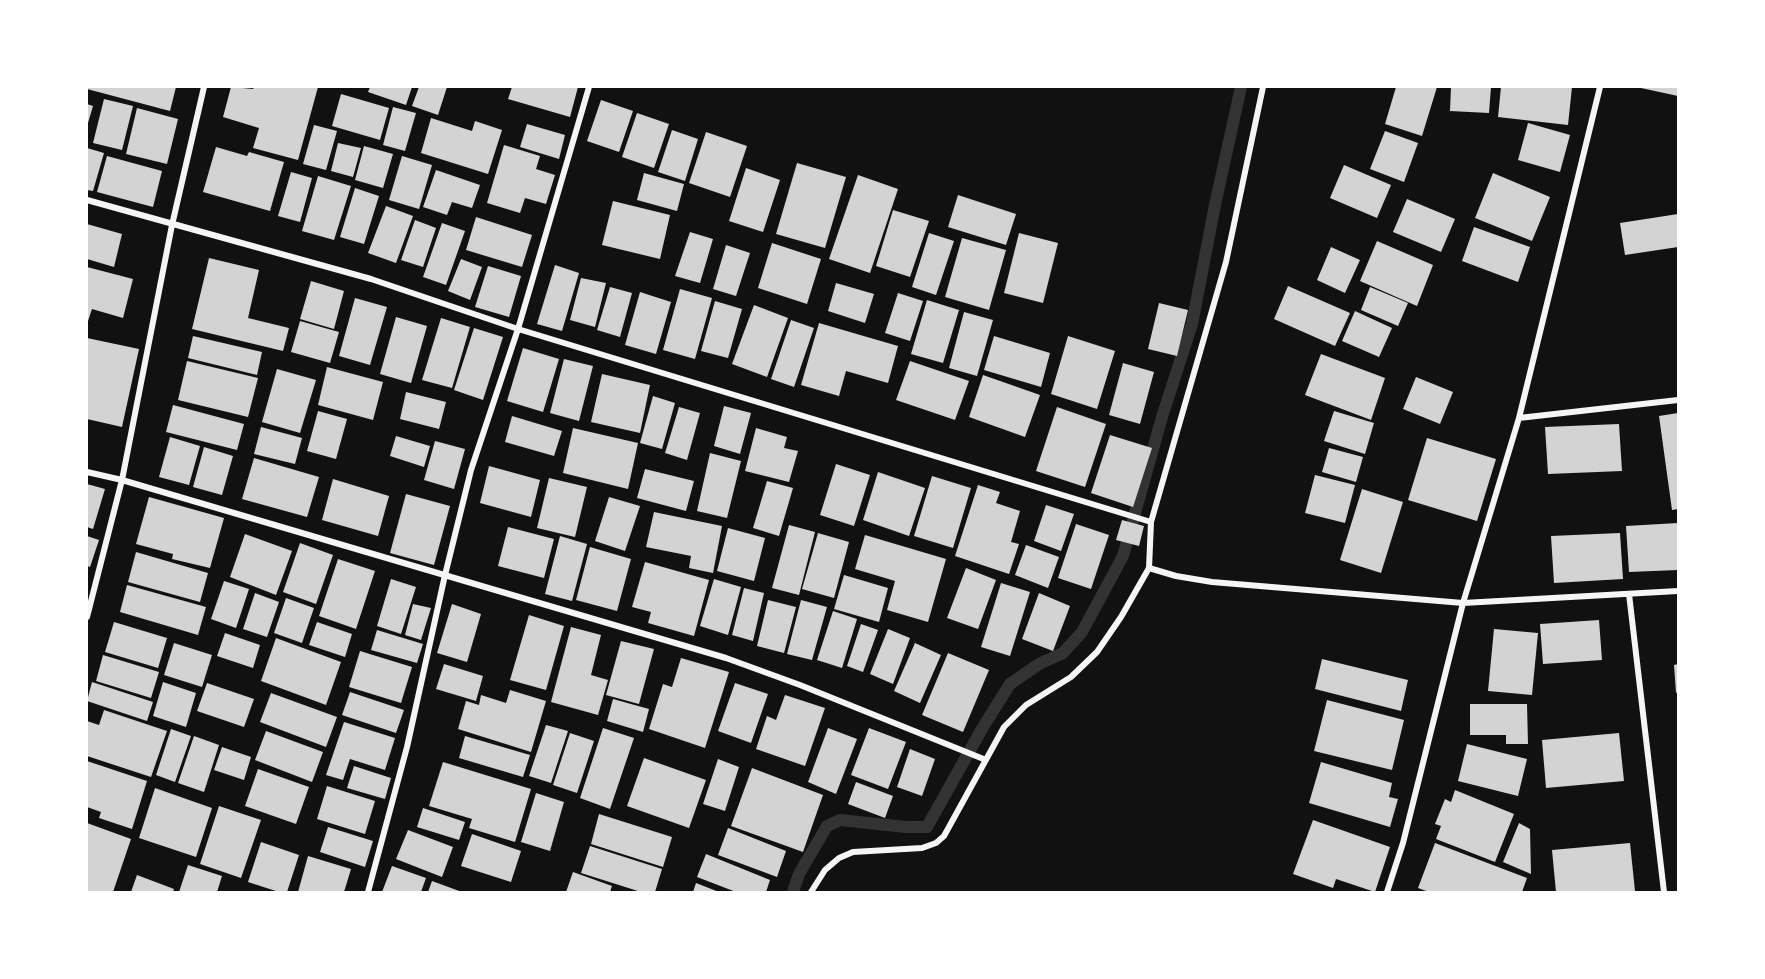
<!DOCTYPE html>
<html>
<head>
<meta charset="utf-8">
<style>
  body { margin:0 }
  #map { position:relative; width:1765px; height:979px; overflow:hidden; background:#111; font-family:Lato,sans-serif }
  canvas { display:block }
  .frame { position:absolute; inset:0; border:88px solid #fff; pointer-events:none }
</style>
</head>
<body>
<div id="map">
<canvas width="1765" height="979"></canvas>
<div class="frame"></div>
</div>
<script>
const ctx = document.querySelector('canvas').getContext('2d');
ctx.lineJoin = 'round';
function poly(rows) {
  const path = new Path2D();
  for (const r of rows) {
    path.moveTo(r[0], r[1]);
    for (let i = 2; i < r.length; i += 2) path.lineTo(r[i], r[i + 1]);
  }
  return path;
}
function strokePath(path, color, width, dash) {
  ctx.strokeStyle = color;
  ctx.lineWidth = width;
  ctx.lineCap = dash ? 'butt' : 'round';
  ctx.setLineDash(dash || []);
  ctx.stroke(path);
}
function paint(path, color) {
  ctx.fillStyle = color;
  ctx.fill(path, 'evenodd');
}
const stream = poly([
  [793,892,799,874,827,826,840,820,906,827,927,827,983,727,1010,684,1039,664,1063,653,1082,632,1123,556,1162,417,1192,324,1215,205,1241,87]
]);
const building = poly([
  [87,87,176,87,170,111,87,89],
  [231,87,253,89,254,87,318,87,298,160,253,148,259,128,223,117],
  [370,87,412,87,406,105,368,92],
  [419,87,447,87,438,115,412,106],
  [512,87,578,87,570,117,508,99],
  [1396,87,1437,87,1422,136,1385,124],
  [1451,87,1491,87,1489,113,1450,111],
  [1501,87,1572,87,1568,125,1498,117],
  [1641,87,1678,87,1678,96,1641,88],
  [341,94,389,108,380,140,332,126],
  [104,99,133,106,122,150,93,143],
  [601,100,633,111,619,152,587,141],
  [87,104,93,106,88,123,87,123],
  [393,107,416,113,405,151,383,145],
  [137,108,178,119,167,164,126,154],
  [637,113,669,124,654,168,622,157],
  [431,118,472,131,475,121,502,130,488,174,421,153],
  [1528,123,1570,135,1560,172,1518,160],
  [527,124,565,135,559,159,520,147],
  [314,125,337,131,326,170,303,164],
  [672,130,698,139,685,181,658,172],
  [1385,131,1418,143,1404,182,1370,169],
  [706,132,747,146,730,197,689,183],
  [338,143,361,148,353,177,331,171],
  [504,145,540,156,536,169,555,175,546,204,525,198,520,213,487,203],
  [364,146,393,154,383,188,355,180],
  [216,147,247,156,249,152,284,162,270,211,203,192],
  [87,148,104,153,93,191,87,190],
  [107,156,162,171,153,207,97,192],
  [402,156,432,165,419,209,389,200],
  [797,163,846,177,825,248,776,234],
  [1344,165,1391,185,1377,218,1330,198],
  [746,168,780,180,763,232,729,221],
  [436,170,480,185,472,208,452,202,447,215,423,207],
  [291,172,312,178,300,222,278,216],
  [644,173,684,184,677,211,637,200],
  [1493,173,1550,197,1532,241,1475,218],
  [858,175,898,189,870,273,829,259],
  [318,176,351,186,334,240,302,231],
  [355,188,379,196,364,244,340,237],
  [958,195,1016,214,1006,245,948,227],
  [1407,199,1455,219,1441,252,1393,232],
  [613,201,670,215,660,259,602,245],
  [386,206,413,216,396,263,368,253],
  [893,210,929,221,910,277,876,266],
  [1678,214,1678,247,1625,255,1620,223],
  [476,217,532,235,522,267,466,250],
  [415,220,436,228,423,267,401,260],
  [442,223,465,231,446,285,423,277],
  [87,224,122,234,114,267,87,259],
  [1474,227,1530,247,1518,282,1462,261],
  [690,232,713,239,700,283,675,276],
  [929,233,954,241,936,295,912,287],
  [1019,233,1058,243,1043,303,1004,293],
  [962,238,1006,250,989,310,945,297],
  [1377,241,1433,265,1417,306,1360,281],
  [772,243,821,259,807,304,758,288],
  [726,245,750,253,736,296,713,289],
  [1331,247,1360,260,1345,293,1317,280],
  [209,258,259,270,248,318,289,328,283,351,192,329],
  [461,259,482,267,470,300,448,291],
  [555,265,579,273,562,331,537,324],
  [488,266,521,276,509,317,475,307],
  [87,267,133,279,123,318,92,309,87,324],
  [581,278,606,283,595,327,570,320],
  [311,281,344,291,334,329,300,319],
  [836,283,874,294,865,323,828,311],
  [1288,286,1350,313,1335,346,1274,319],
  [610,287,632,293,620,337,597,330],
  [1370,287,1408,303,1398,326,1361,310],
  [680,289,712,298,695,359,663,350],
  [640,292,671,302,656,354,625,345],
  [898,293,923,301,910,341,885,333],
  [355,298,387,307,370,365,339,356],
  [927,300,959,310,943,363,911,354],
  [715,301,742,309,728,358,701,351],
  [1159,303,1188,310,1177,356,1148,349],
  [754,305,788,318,767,377,732,364],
  [1355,311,1392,328,1379,357,1342,341],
  [964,312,993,320,977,376,949,368],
  [396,317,427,326,411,383,380,374],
  [441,318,470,327,452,388,422,380],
  [791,320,814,328,794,387,771,379],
  [300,321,339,332,330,363,291,352],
  [819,323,898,346,888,383,846,371,839,396,801,385],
  [474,328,503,337,483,400,454,390],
  [193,336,262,352,257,375,188,358],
  [994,336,1050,353,1041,387,984,370],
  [1068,336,1115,351,1097,409,1051,394],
  [87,338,139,349,122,427,87,419],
  [523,348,559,359,543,412,507,401],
  [1321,354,1385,378,1371,420,1305,395],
  [564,359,593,366,579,421,550,413],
  [187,361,258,378,248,417,178,400],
  [910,361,969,381,955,420,896,400],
  [1123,363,1154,372,1140,424,1109,415],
  [327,367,383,382,373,420,318,405],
  [277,369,316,380,300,433,262,422],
  [602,374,650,385,640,433,591,422],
  [983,375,1040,395,1025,437,969,417],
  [1416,377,1453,392,1440,424,1403,409],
  [406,392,446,402,439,429,400,419],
  [653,396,675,403,662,449,640,443],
  [173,405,244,424,237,450,166,432],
  [724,406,751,413,740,454,714,446],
  [679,407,700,413,687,460,665,453],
  [1057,407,1106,424,1085,487,1036,471],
  [318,411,347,419,336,459,307,451],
  [1334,411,1374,423,1365,454,1324,441],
  [1678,413,1678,509,1672,510,1659,416],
  [512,416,562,431,554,456,505,442],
  [1619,424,1622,471,1548,474,1545,427],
  [261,427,302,438,295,464,254,454],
  [573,428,638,443,628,489,563,473],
  [756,428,787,437,784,448,798,451,789,482,745,471],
  [1110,435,1152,448,1133,507,1091,493],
  [396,436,430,446,424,467,390,456],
  [170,437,200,446,189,485,159,477],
  [1427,438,1496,459,1477,521,1408,500],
  [435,441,465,449,454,489,424,480],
  [204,447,233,456,222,495,193,487],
  [1329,448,1363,457,1356,482,1322,472],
  [710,453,741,461,727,518,697,511],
  [254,458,319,477,307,517,242,499],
  [836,464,870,475,854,526,820,515],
  [489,466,540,480,531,517,480,503],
  [645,469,694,481,686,511,637,498],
  [878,472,925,488,909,536,863,520],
  [1315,475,1355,485,1345,523,1305,513],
  [932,476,971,488,953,548,914,536],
  [549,478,587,487,575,537,537,528],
  [333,479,389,496,378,536,322,520],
  [767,481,793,488,779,536,753,528],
  [87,484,105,489,93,529,87,527],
  [978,485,1000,492,996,503,1020,511,1011,542,1019,544,1009,574,955,556],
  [1362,489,1403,502,1381,573,1340,560],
  [406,494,450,506,434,565,390,553],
  [149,497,224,518,210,568,172,559,173,554,136,544],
  [609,497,640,506,625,551,595,541],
  [1046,505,1074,514,1061,551,1034,541],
  [654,512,722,526,713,573,689,568,691,556,646,547],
  [1122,520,1144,526,1139,546,1116,540],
  [1678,523,1678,570,1629,572,1626,526],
  [1076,524,1109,535,1091,589,1058,578],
  [789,525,815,532,799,595,772,588],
  [508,527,554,539,544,578,498,566],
  [728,528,765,538,754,581,717,571],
  [818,533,849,542,834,598,802,589],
  [1620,533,1623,579,1554,583,1551,536],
  [245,534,292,551,276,595,230,577],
  [865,535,946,559,928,622,887,610,895,581,855,569],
  [87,536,99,540,90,567,87,566],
  [560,536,587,544,572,601,545,594],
  [300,543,333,555,316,604,283,592],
  [1026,545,1059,557,1048,588,1015,575],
  [590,547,631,559,617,611,576,600],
  [136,552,208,573,200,602,128,582],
  [338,559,375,571,356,629,319,616],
  [645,562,709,580,694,636,648,623,651,612,632,607],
  [966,568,996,580,978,629,947,618],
  [844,575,888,588,879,622,834,609],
  [391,579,416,587,401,634,377,626],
  [714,579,741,587,728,635,700,626],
  [224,581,249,589,236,628,211,619],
  [1001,583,1030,592,1010,656,981,647],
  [127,585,206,607,198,635,120,612],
  [744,588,764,593,753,641,732,635],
  [255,593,279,602,267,637,243,629],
  [1039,593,1070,606,1053,651,1022,639],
  [286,598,314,608,302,643,274,633],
  [768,600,796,607,784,653,757,646],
  [801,600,827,607,812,660,787,654],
  [413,604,431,608,421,640,405,635],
  [452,604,481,614,467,662,437,653],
  [833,611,857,619,842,668,817,660],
  [529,615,564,626,546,690,510,680],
  [1599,620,1602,660,1543,664,1540,624],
  [114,622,167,638,158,668,105,652],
  [317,622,352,634,345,657,309,645],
  [861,624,878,630,863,672,847,666],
  [571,627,601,635,591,675,608,680,598,715,551,702],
  [888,629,910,638,893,684,870,674],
  [1494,629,1538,633,1532,695,1488,691],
  [377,630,423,644,417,663,371,650],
  [225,633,260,645,253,668,217,656],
  [276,638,341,662,326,705,261,681],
  [621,641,654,649,639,704,606,695],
  [174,643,212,655,202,687,164,675],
  [915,643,941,655,920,703,894,691],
  [360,651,412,667,401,703,349,687],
  [948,653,989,670,963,732,922,715],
  [103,655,159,672,151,698,96,681],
  [681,658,729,672,705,748,649,729,663,684,672,687],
  [1322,659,1408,680,1401,711,1315,689],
  [444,664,483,676,476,701,436,689],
  [1678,664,1678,692,1676,693,1674,665],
  [92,682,153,702,147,721,87,701],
  [163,682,196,693,186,727,153,716],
  [207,683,254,699,244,727,197,711],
  [735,683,768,694,751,743,718,731],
  [510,690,546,701,531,752,458,729,466,701,479,705,481,695,506,703],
  [350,692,404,710,396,733,342,715],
  [271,693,337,717,326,747,260,722],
  [785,695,825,708,805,766,756,749,767,716,776,720],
  [613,699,649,709,643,732,607,721],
  [1327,700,1404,720,1392,770,1314,751],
  [1470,704,1527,704,1528,744,1506,744,1506,735,1470,735],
  [104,710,167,731,151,777,87,756,87,721,99,725],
  [344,722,395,738,385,770,350,759,343,780,326,775],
  [546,725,568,731,551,783,529,776],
  [603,728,634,738,610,809,580,798],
  [828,728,857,739,836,794,808,782],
  [869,728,906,742,888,789,851,775],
  [171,729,191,736,175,782,156,775],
  [266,731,323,752,312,782,255,760],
  [570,733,594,741,577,793,553,785],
  [1619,733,1624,781,1546,788,1542,740],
  [194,736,219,745,204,792,178,783],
  [465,736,530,755,523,777,459,758],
  [1467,744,1527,759,1518,796,1458,781],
  [222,747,251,757,244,780,214,770],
  [910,749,935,759,922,796,897,787],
  [644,758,706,780,689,828,627,806],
  [718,759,739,767,725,811,703,804],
  [87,761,147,781,132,829,99,818,101,812,87,807],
  [443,762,531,789,515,842,469,828,472,819,429,806],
  [1321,762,1392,783,1389,797,1398,799,1390,827,1309,803],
  [354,766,391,778,385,799,347,788],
  [752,768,823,795,803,852,731,826],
  [258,769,309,787,296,824,245,806],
  [856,782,893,796,885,818,848,804],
  [327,786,375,801,365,834,317,819],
  [155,788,212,808,196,857,139,838],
  [1455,790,1514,814,1495,862,1436,839,1441,826,1435,824,1445,799,1451,802],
  [536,793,564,802,550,851,521,842],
  [219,806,261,820,241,878,200,864],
  [423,808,465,822,459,840,417,827],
  [599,814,672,837,663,867,591,844],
  [1313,820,1390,847,1375,892,1336,879,1333,888,1293,874],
  [87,823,131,839,113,892,87,892],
  [1519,823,1530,829,1531,874,1503,862],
  [328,827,373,841,365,867,320,852],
  [728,828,786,851,777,877,718,855],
  [408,830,453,847,442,877,396,859],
  [472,834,521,851,511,882,461,866],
  [261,842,299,855,287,892,279,892,248,882],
  [1435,843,1527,878,1522,892,1429,892,1418,888],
  [1630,843,1635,891,1556,892,1552,850],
  [590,846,662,869,655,892,641,892,581,873],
  [706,854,770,880,766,892,736,892,697,877],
  [308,856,351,869,344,892,298,892],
  [188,865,222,876,217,892,179,892],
  [392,866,426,878,421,892,382,892],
  [573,872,612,886,610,892,566,892],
  [137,875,174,889,173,892,131,892],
  [432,881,462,892,428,892],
  [696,883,719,892,693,892]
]);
const minor = poly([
  [87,200,371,279,518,329,1151,522],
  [1519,418,1678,400],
  [87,472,122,480,726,658,800,685,986,760],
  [1149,568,1176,576,1212,582,1463,603,1678,591],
  [1629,594,1664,892],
  [87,617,122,480,172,225,204,87],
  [368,892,407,747,445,575,471,470,518,329,589,87],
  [811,892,825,870,839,858,853,852,922,848,936,843,944,836,1004,727,1026,705,1071,677,1097,652,1121,617,1149,568,1151,522,1226,262,1263,87],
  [1387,892,1403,843,1463,603,1519,418,1600,87]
]);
strokePath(stream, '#333', 12);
paint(building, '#d3d3d3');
strokePath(minor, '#f5f5f5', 6);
</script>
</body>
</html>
